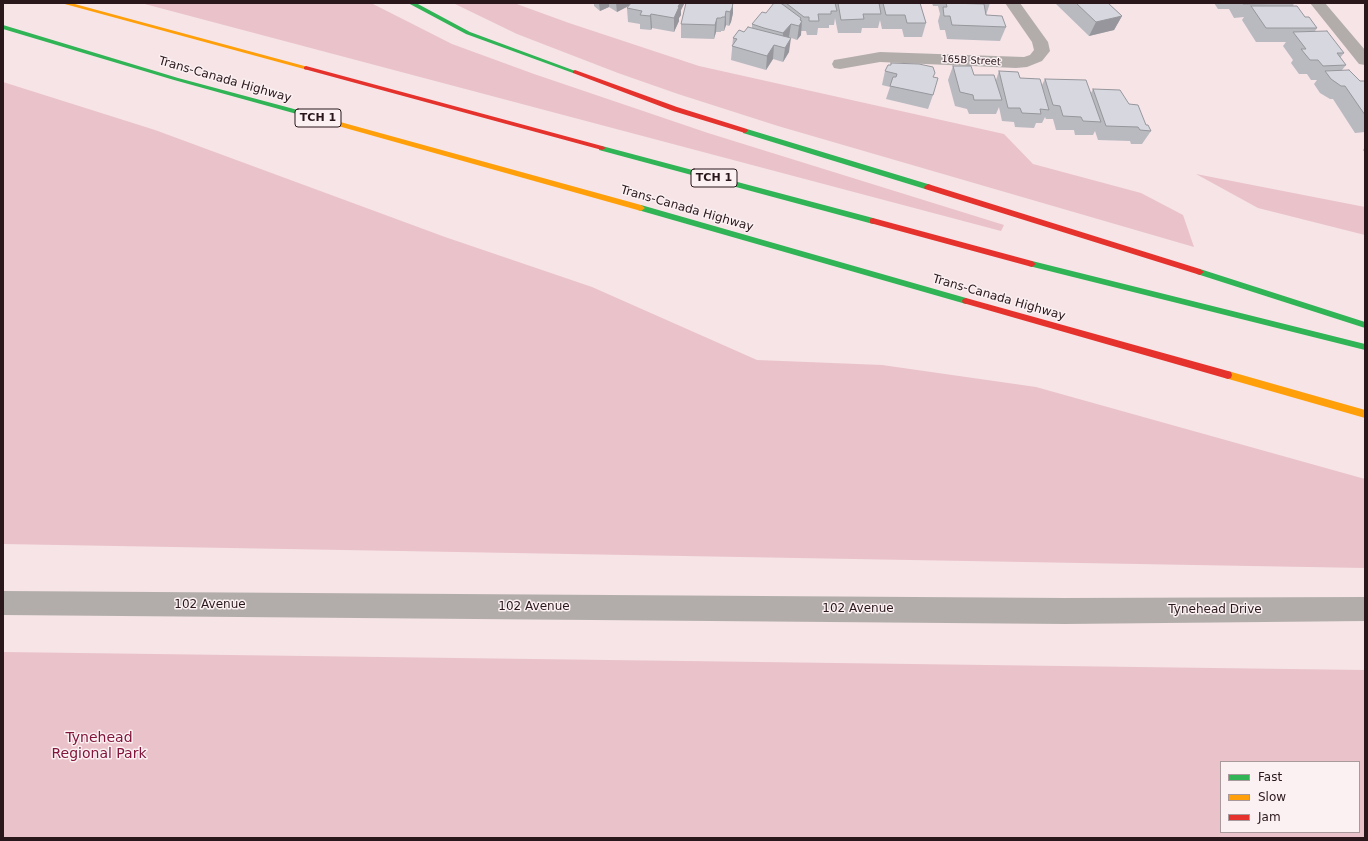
<!DOCTYPE html>
<html>
<head>
<meta charset="utf-8">
<style>
  body { margin:0 }
  #map { position:relative; width:1368px; height:841px; overflow:hidden; background:#f6e4e7; font-family:"DejaVu Sans",sans-serif }
  canvas { display:block }
  .frame { position:absolute; inset:0; border:4px solid #29171b; pointer-events:none }
  .legend { position:absolute; left:1220px; top:761px; width:140px; height:72px; box-sizing:border-box; background:#fbf0f2; border:1px solid #a7999c; margin:0; padding:5px 7px; list-style:none; font-size:12px; color:#29171b }
  .legend li { display:flex; align-items:center; gap:8px; height:20px }
  .legend b { width:20px; border:1px solid #a7999c }
</style>
</head>
<body>
<div id="map">
<canvas width="1368" height="841"></canvas>
<div class="frame"></div>
<ul class="legend">
<li><b style="height:5px;background:#30b455"></b>Fast</li>
<li><b style="height:5px;background:#ff9f0a"></b>Slow</li>
<li><b style="height:5px;background:#e5322d"></b>Jam</li>
</ul>
</div>
<script>
const ctx = document.querySelector('canvas').getContext('2d');
ctx.lineJoin = 'round';
function paint(path, color) {
  ctx.fillStyle = color;
  ctx.fill(path, 'evenodd');
}
function poly(rows) {
  const path = new Path2D();
  for (const r of rows) {
    path.moveTo(r[0], r[1]);
    for (let i = 2; i < r.length; i += 2) path.lineTo(r[i], r[i + 1]);
  }
  return path;
}
function strokePath(path, color, width, dash) {
  ctx.strokeStyle = color;
  ctx.lineWidth = width;
  ctx.lineCap = dash ? 'butt' : 'round';
  ctx.setLineDash(dash || []);
  ctx.stroke(path);
}
function write(font, color, halo, rows, align = 'center') {
  ctx.font = font + ' "DejaVu Sans",sans-serif';
  ctx.lineWidth = 3;
  ctx.setLineDash([]);
  ctx.textBaseline = 'middle';
  ctx.strokeStyle = halo;
  ctx.fillStyle = color;
  for (const [text, x, y, turn = 0] of rows) {
    ctx.save();
    ctx.translate(x, y);
    ctx.rotate((+turn || 0) * Math.PI / 180);
    ctx.textAlign = isNaN(turn) ? turn : align;
    if (halo) ctx.strokeText(text, 0, 0);
    ctx.fillText(text, 0, 0);
    ctx.restore();
  }
}
const green = poly([
  [141,3,371,3,452,44,534,74,708,133,1004,225,1001,231],
  [453,3,514,3,569,23,699,66,1004,134,1033,164,1141,193,1183,215,1194,247,778,126,678,94,618,73,517,34],
  [3,82,155,130,445,237,592,287,757,360,882,365,1036,387,1365,479,1365,568,3,544],
  [1196,174,1365,207,1365,235,1258,208],
  [3,652,1365,670,1365,838,3,838],
  [1221,762,1359,762,1359,832,1221,832]
]);
const street = poly([
  [1005,3,1020,3,1048,42,1050,51,1042,61,1027,67,1016,68,880,62,840,69,834,68,832,64,834,60,840,59,880,52,1024,57,1030,55,1034,50,1032,42,1005,3],
  [1310,3,1325,3,1365,50,1365,65,1359,64,1310,3],
  [3,591,1065,598,1365,597,1365,621,1065,624,3,615,3,591]
]);
const fast = poly([
  [408,3,416,3,470,32,578,72,577,73,573,73,466,34,408,3],
  [3,25,178,78,335,120,336,122,333,124,174,80,3,29,3,25],
  [743,129,747,129,931,185,932,187,931,189,925,189,743,133,743,129],
  [599,146,602,146,873,218,877,221,873,224,599,150,599,146],
  [641,205,966,298,970,301,966,304,638,210,637,208,641,205],
  [1032,261,1365,344,1365,350,1029,266,1028,264,1032,261],
  [1200,269,1365,322,1365,328,1197,274,1196,272,1197,270,1200,269]
]);
const slow = poly([
  [61,3,71,3,308,67,309,68,306,70,304,69,61,3],
  [331,120,333,120,641,205,645,208,641,211,331,124,331,120],
  [1228,371,1365,410,1365,418,1225,378,1224,375,1225,372,1228,371]
]);
const jam = poly([
  [306,66,602,146,606,148,602,150,304,69,304,67,306,66],
  [575,70,677,107,747,129,748,131,745,133,673,111,573,73,573,71,575,70],
  [928,184,1200,269,1204,272,1200,275,925,189,924,187,928,184],
  [873,218,1032,261,1036,264,1032,267,870,223,870,219,873,218],
  [966,298,1228,371,1231,372,1232,375,1231,378,1228,379,963,303,962,301,963,299,966,298]
]);
const wall = poly([
  [594,3,684,3,684,4,681,10,681,15,679,18,679,21,674,32,652,28,651,30,640,29,640,24,628,22,627,8,629,6,617,12,609,7,600,11,594,6],
  [733,3,733,13,731,22,729,26,726,25,724,31,721,31,721,32,716,32,714,39,681,38,681,24],
  [783,3,879,3,879,4,879,3,920,3,926,23,922,37,904,37,902,29,882,29,880,20,878,28,862,28,861,33,838,33,835,18,834,25,829,25,829,28,818,28,817,35,807,35,806,31,801,31,801,35,797,40,789,37,789,52,783,62,773,59,766,70,731,60,733,38,752,28,752,24,766,13,783,4],
  [932,3,990,3,986,15,1006,27,1000,41,947,39,945,30,940,30,938,21,940,14,938,6,933,6],
  [1055,3,1108,3,1122,16,1114,30,1089,36],
  [1214,3,1294,3,1293,6,1317,28,1315,31,1344,53,1340,58,1346,65,1342,70,1360,81,1365,81,1365,132,1355,133,1333,99,1330,99,1320,93,1314,84,1317,80,1311,80,1307,74,1299,74,1291,63,1293,60,1283,46,1286,42,1256,42,1242,20,1244,17,1234,18,1229,9,1218,9],
  [953,66,974,75,996,80,999,71,1042,85,1045,79,1091,93,1093,89,1129,104,1151,131,1142,144,1131,144,1130,141,1098,140,1095,131,1093,135,1075,135,1074,130,1056,130,1053,119,1046,119,1045,117,1042,123,1036,123,1034,128,1015,127,1014,122,1002,121,999,107,996,114,969,114,967,109,955,106,948,80],
  [885,71,933,77,933,95,928,109,886,99,890,87,882,85],
  [1365,147,1365,153,1363,150]
]);
const shadedWall = poly([
  [599,3,609,3,609,7,600,11],
  [616,3,634,3,617,12],
  [678,3,684,3,684,4,681,10,681,15,679,18,679,21,674,32,674,18],
  [733,3,733,13,731,22,729,26,730,12],
  [726,11,726,25,724,31,725,17],
  [651,14,652,28,651,30,650,16],
  [1122,16,1114,30,1089,36,1096,22],
  [717,18,716,32,714,39,715,25],
  [801,18,801,24,802,21,801,35,797,40,800,20],
  [791,24,789,37,782,47,783,33],
  [791,38,789,52,783,62,785,48],
  [774,45,773,59,766,70,767,56]
]);
const building = poly([
  [631,3,680,3,678,7,679,7,674,18,651,14,650,16,640,15,642,11,627,8,631,3],
  [686,3,733,3,732,8,730,12,726,11,725,17,722,17,721,18,717,18,715,25,681,24,686,3],
  [774,3,780,3,782,4,801,18,800,20,802,21,799,26,791,24,783,33,764,28,752,24,762,12,766,13,774,3],
  [786,3,835,3,837,11,831,11,831,14,818,14,819,21,809,21,809,17,804,17,786,3],
  [838,3,879,3,881,14,863,14,864,19,841,20,838,3],
  [883,3,920,3,926,23,907,23,905,15,886,15,883,3],
  [946,3,984,4,986,15,1002,16,1006,27,952,25,950,16,944,16,943,7,947,7,946,3],
  [1076,3,1108,3,1122,16,1096,22,1076,3],
  [1243,3,1294,3,1243,4,1243,3],
  [1251,6,1297,6,1305,17,1309,17,1317,28,1266,28,1251,6],
  [748,27,791,38,785,48,774,45,767,56,732,46,737,39,733,38,739,30,744,32,748,27],
  [1327,31,1344,53,1337,53,1346,65,1323,66,1318,60,1310,60,1301,49,1306,49,1293,32,1327,31],
  [891,63,919,64,933,67,935,73,933,77,938,78,933,95,890,86,893,77,896,77,897,74,885,71,888,65,891,65,891,63],
  [953,66,971,66,974,75,994,75,1002,100,974,100,973,95,960,92,953,66],
  [1349,70,1360,81,1365,81,1365,115,1345,86,1341,86,1331,79,1325,71,1349,70],
  [999,71,1018,72,1020,78,1040,79,1049,110,1040,109,1041,114,1022,113,1020,108,1008,108,999,71],
  [1045,79,1086,80,1101,122,1083,121,1081,117,1063,116,1060,106,1053,105,1045,79],
  [1093,89,1120,90,1129,104,1138,105,1146,125,1148,125,1151,131,1140,130,1138,127,1106,126,1093,89]
]);
const farStreetnames = [
  ["165B Street",971,61,3]
];
const shields = [
  [318,118,46],
  [714,178,46]
];
const shieldNames = [
  ["TCH 1",318,118],
  ["TCH 1",714,178]
];
const streetNames = [
  ["Trans-Canada Highway",225,80,16],
  ["Trans-Canada Highway",687,209,16],
  ["Trans-Canada Highway",999,298,16],
  ["102 Avenue",210,605],
  ["102 Avenue",534,607],
  ["102 Avenue",858,609],
  ["Tynehead Drive",1215,610]
];
const nearParknames = [
  ["Tynehead",99,738],
  ["Regional Park",99,754]
];
paint(green, '#eac2ca');
paint(street, '#b2adab');
paint(fast, '#30b455');
paint(slow, '#ff9f0a');
paint(jam, '#e5322d');
paint(wall, '#b9b9c0');
paint(shadedWall, '#96969c');
paint(building, '#d7d7df');
strokePath(building, '#96969c', 1);
write('10px', '#29171b', '#fbf0f2', farStreetnames);
for (const [x, y, w] of shields) {
  const box = new Path2D();
  box.roundRect(x - w / 2, y - 9, w, 18, 3);
  ctx.fillStyle = '#fbf0f2';
  ctx.fill(box);
  strokePath(box, '#29171b', 1);
}
write('bold 11px', '#29171b', null, shieldNames);
write('12px', '#29171b', '#fbf0f2', streetNames);
write('14px', '#81153b', '#fbf0f2', nearParknames);
</script>
</body>
</html>
